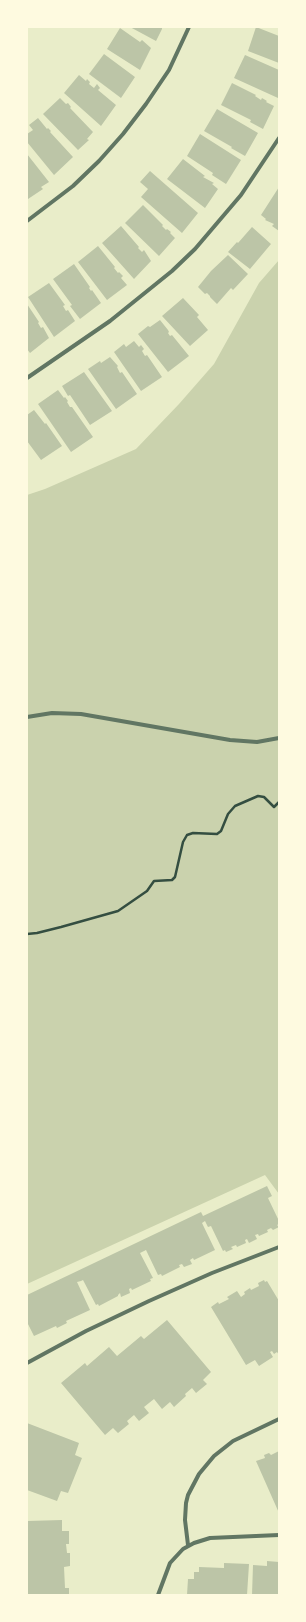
<!DOCTYPE html>
<html>
<head>
<meta charset="utf-8">
<style>
  body { margin:0 }
  #map { position:relative; width:306px; height:1622px; overflow:hidden; background:#e9edc9; font-family:Jost,sans-serif }
  canvas { display:block }
  .frame { position:absolute; inset:0; border:28px solid #fefae0; pointer-events:none }
</style>
</head>
<body>
<div id="map">
<canvas width="306" height="1622"></canvas>
<div class="frame"></div>
</div>
<script>
const ctx = document.querySelector('canvas').getContext('2d');
ctx.lineJoin = 'round';
function paint(path, color) {
  ctx.fillStyle = color;
  ctx.fill(path, 'evenodd');
}
function poly(rows) {
  const path = new Path2D();
  for (const r of rows) {
    path.moveTo(r[0], r[1]);
    for (let i = 2; i < r.length; i += 2) path.lineTo(r[i], r[i + 1]);
  }
  return path;
}
function strokePath(path, color, width, dash) {
  ctx.strokeStyle = color;
  ctx.lineWidth = width;
  ctx.lineCap = dash ? 'butt' : 'round';
  ctx.setLineDash(dash || []);
  ctx.stroke(path);
}
const green = poly([
  [279,260,279,1194,265,1175,27,1284,27,495,45,489,136,449,179,404,214,364,259,283]
]);
const building = poly([
  [130,27,162,27,162,29,156,41],
  [256,27,279,36,279,63,248,51],
  [120,28,140,42,142,40,151,48,140,70,107,49],
  [104,54,135,77,121,98,89,74],
  [245,55,279,70,278,98,234,78],
  [79,75,86,81,87,79,90,82,89,84,94,88,97,84,100,88,98,90,116,105,101,126,64,93],
  [232,83,256,95,255,96,261,100,262,98,267,101,266,102,274,106,263,129,250,122,251,120,221,105],
  [60,98,66,104,68,103,71,107,70,108,93,132,87,139,89,140,78,150,43,114],
  [217,109,258,133,245,156,231,148,232,147,204,131],
  [38,118,47,129,48,128,51,131,50,132,73,157,54,175,27,142,27,134,33,130,29,125],
  [200,134,241,160,226,184,212,175,213,173,187,156],
  [27,154,49,182,41,187,43,189,28,199],
  [183,159,205,176,203,177,214,183,212,184,218,189,205,208,167,179],
  [150,171,198,213,182,233,141,197,148,189,140,182],
  [279,187,279,231,272,226,274,224,265,220,266,219,261,215],
  [143,205,163,225,162,226,166,230,167,229,171,232,170,233,175,238,159,256,125,223],
  [121,226,139,247,138,248,142,252,144,250,151,261,134,279,102,243],
  [252,227,271,244,250,269,228,252,237,242,238,243],
  [98,246,115,267,114,268,118,273,119,272,123,276,121,278,127,285,107,300,78,262],
  [228,255,248,274,233,290,231,288,217,304,210,297,210,296,207,293,205,294,198,287,211,271],
  [74,264,90,287,89,288,91,291,92,290,101,303,80,319,70,306,72,305,53,279],
  [49,283,65,305,63,306,66,311,68,310,75,321,54,337,28,297],
  [183,298,199,315,197,317,208,330,190,346,162,316],
  [27,304,39,322,38,323,41,328,43,327,49,338,30,353,27,349],
  [160,320,168,330,169,332,168,333,170,336,172,335,189,356,168,372,138,334,148,326,150,327],
  [134,341,139,347,141,345,144,349,142,351,145,356,147,355,162,377,141,391,114,352,124,344,126,347],
  [110,357,118,366,117,367,120,373,122,372,137,394,116,409,88,369,100,361,101,363],
  [84,372,112,411,90,425,70,395,68,396,62,386],
  [58,390,64,398,65,397,68,401,67,402,70,407,72,407,93,437,71,452,38,404],
  [34,410,45,424,46,423,62,446,41,460,27,441,27,415],
  [267,1186,272,1196,268,1198,279,1221,279,1224,277,1225,279,1227,273,1230,271,1228,267,1230,268,1232,259,1236,258,1234,255,1235,257,1239,249,1243,247,1239,245,1240,246,1243,237,1247,236,1245,231,1247,233,1249,226,1252,225,1250,223,1251,211,1226,208,1227,205,1221,202,1223,215,1250,194,1260,193,1258,190,1260,192,1264,184,1267,182,1264,179,1265,180,1267,162,1276,161,1274,158,1275,146,1250,140,1253,153,1278,150,1279,151,1281,132,1290,131,1288,129,1289,130,1293,121,1297,120,1293,118,1295,118,1296,99,1306,98,1304,96,1305,83,1280,81,1281,77,1282,90,1310,66,1321,67,1323,57,1328,56,1326,34,1336,27,1322,27,1295,201,1212,203,1216],
  [264,1280,265,1282,267,1281,279,1301,279,1355,277,1352,274,1354,272,1351,270,1352,273,1357,259,1366,255,1360,246,1365,211,1307,218,1302,219,1304,229,1299,227,1297,237,1291,241,1297,245,1294,244,1292,250,1288,251,1290,259,1286,258,1283],
  [167,1320,211,1372,203,1380,207,1384,196,1393,192,1388,185,1394,186,1396,174,1407,170,1402,162,1409,154,1399,144,1407,149,1413,139,1421,134,1415,127,1421,129,1424,118,1433,113,1428,105,1435,61,1383,85,1363,87,1366,109,1347,117,1356,141,1336,144,1339],
  [27,1423,79,1443,75,1455,82,1458,68,1493,61,1491,57,1501,27,1490],
  [279,1451,279,1513,256,1461,265,1458,264,1455,269,1453,271,1455],
  [62,1520,62,1531,69,1531,69,1544,66,1544,67,1553,70,1553,70,1566,64,1567,65,1588,69,1588,69,1595,27,1595,27,1521],
  [267,1561,279,1562,279,1595,252,1595,253,1565,267,1566],
  [224,1563,249,1564,247,1595,187,1595,188,1579,194,1579,194,1572,199,1572,199,1567,224,1568]
]);
const path = poly([
  [27,934,37,933,61,927,118,911,147,891,154,881,172,880,175,877,183,842,187,835,193,833,217,834,221,831,228,814,235,806,258,796,264,797,274,807,279,802]
]);
const minor = poly([
  [27,221,73,186,99,161,123,134,146,104,169,70,189,27],
  [27,378,110,321,172,271,195,249,241,195,279,138],
  [27,717,52,713,81,714,230,740,257,742,279,738],
  [27,1363,86,1331,149,1301,212,1273,279,1247],
  [188,1545,185,1520,186,1503,188,1495,199,1474,214,1456,233,1441,279,1419],
  [158,1595,170,1563,183,1549,194,1543,210,1538,279,1535]
]);
paint(green, '#cad2ad');
paint(building, '#bcc5a7');
strokePath(path, '#344e41', 2.5);
strokePath(minor, '#617663', 4);
</script>
</body>
</html>
